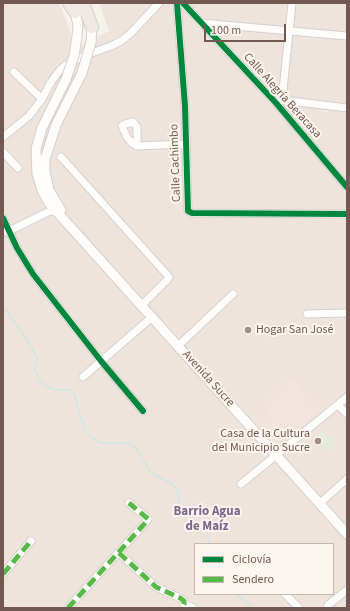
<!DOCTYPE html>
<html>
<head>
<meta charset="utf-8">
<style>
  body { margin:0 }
  #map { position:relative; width:350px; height:611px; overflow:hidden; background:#f6f2ee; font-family:"Source Sans 3",sans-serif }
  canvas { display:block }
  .frame { position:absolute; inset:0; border:4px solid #725850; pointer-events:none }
  .legend { position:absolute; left:194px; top:543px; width:140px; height:52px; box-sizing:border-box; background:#fdf6f0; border:1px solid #c5b7b0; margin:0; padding:5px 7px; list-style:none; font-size:12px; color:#725850 }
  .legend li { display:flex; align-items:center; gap:8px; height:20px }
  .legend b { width:20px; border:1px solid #c5b7b0 }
  .scale { position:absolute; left:204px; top:24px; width:82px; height:18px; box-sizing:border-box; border:2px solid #725850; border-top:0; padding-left:5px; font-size:12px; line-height:14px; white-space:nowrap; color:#725850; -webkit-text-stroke:3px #fdf6f0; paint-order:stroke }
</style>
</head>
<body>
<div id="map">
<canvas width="350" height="611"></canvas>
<div class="frame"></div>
<ul class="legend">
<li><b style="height:5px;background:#00873e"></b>Ciclovía</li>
<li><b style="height:5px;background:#58b947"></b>Sendero</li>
</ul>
<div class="scale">100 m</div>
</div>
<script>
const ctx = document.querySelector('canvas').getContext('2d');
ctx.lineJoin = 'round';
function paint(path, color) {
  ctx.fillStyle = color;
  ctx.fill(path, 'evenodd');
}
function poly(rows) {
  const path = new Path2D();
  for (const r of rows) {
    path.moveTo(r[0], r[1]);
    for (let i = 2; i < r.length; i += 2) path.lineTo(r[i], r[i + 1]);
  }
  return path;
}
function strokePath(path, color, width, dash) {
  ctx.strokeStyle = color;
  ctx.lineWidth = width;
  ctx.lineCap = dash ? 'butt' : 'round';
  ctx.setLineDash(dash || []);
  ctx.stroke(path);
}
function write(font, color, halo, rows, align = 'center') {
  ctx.font = font + ' "Source Sans 3",sans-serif';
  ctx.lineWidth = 4;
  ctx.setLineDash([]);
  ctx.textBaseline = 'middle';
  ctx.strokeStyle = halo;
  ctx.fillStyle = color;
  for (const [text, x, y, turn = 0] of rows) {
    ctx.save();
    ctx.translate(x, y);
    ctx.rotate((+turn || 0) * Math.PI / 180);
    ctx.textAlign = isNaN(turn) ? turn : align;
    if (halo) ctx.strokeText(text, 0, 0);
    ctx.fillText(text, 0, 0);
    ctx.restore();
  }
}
const residential = poly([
  [3,3,59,3,68,25,71,35,70,51,109,31,99,3,347,3,347,608,3,608],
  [195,544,333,544,333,594,195,594]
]);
const commercial = poly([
  [291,377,320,412,275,447,261,432,267,427,261,420,269,413,262,404]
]);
const green = poly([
  [323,430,337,445,330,452,316,436]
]);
const stream = poly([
  [3,306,28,341,37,358,34,369,40,381,53,390,71,390,74,393,79,413,87,434,100,443,128,443,136,448,150,472,172,484,178,491,179,504,195,523,207,529,209,544],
  [236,594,253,608]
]);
const minor = poly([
  [177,3,185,106,188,211,192,213,347,214],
  [183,3,276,103,347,187],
  [201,23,347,36],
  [14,72,42,99],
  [282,100,292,3],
  [280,101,282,100,347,108],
  [3,137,29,116,42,99,51,82,60,70,66,65,86,55,111,46,121,41,130,34,159,3],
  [137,146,137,127,133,122,125,124,122,126,127,137,132,143,137,146,186,144],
  [3,152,18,168],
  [61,157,169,277,168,279,142,305],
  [3,218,17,248,33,274,101,361,143,411],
  [3,232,9,231,48,212,51,211,58,213],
  [307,314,347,313],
  [178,346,233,294],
  [83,377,152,317],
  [338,405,347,414],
  [241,484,347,397],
  [320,503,347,479],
  [119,553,156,587,180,598,184,601,184,604],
  [3,574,31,541],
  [285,594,299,608],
  [184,604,193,608],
  [68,608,147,521,148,519,147,518,129,503],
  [327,608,328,605,347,590]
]);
const secondary = poly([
  [75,12,78,25,77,37],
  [91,42,92,27],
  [66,79,42,128,36,149,37,174,42,190,49,203,347,534],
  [61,210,49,190,45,172,45,159,56,125,82,73]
]);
const motorway = poly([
  [69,3,75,12],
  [83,3,92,27]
]);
const secondaryBridge = poly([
  [82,73,91,42],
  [66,79,74,56,77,37]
]);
const quiet = poly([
  [119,553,156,587,180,598,184,601,184,604,182,608],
  [3,574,31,541],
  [68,608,147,521,148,519,147,518,129,503]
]);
const cycleway = poly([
  [177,3,185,106,188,211,192,213,347,214],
  [183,3,276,103,347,187],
  [3,218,17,248,33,274,101,361,143,411]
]);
const markers = [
  [248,330,4,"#a08e87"],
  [318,441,4,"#a08e87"]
];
const streetNames = [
  ["Calle Alegría Beracasa",282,96,48],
  ["Calle Cachimbo",176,163,-92],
  ["Avenida Sucre",208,379,48]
];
const poiNames = [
  ["Hogar San José",256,330],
  ["Casa de la Cultura",310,434,"right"],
  ["del Municipio Sucre",310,448,"right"]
];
const neighbourhoodNames = [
  ["Barrio Agua",207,512],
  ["de Maíz",207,527]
];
paint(residential, '#eee4dc');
paint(commercial, '#f3e4e0');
paint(green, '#e6ebda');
strokePath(stream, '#d0e6e5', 1.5);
strokePath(minor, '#d6cfcc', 9);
strokePath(secondary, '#d6ceca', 11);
strokePath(motorway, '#d7cfcc', 14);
strokePath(minor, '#fefdfc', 7);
strokePath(secondary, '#fefdfc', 9);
strokePath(motorway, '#f0e9e6', 12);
strokePath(secondaryBridge, '#d6ceca', 11, []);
strokePath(secondaryBridge, '#fefdfc', 9);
strokePath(quiet, '#58b947', 5, [10, 5]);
strokePath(cycleway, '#00873e', 6);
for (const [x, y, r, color] of markers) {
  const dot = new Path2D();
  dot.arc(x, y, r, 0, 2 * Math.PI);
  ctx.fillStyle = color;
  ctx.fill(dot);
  strokePath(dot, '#fdf6f0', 1.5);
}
write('12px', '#725850', '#fdf6f0', streetNames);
write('12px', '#725850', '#fdf6f0', poiNames, 'left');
write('bold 13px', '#7c688d', '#fdf6f0', neighbourhoodNames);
</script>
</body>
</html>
